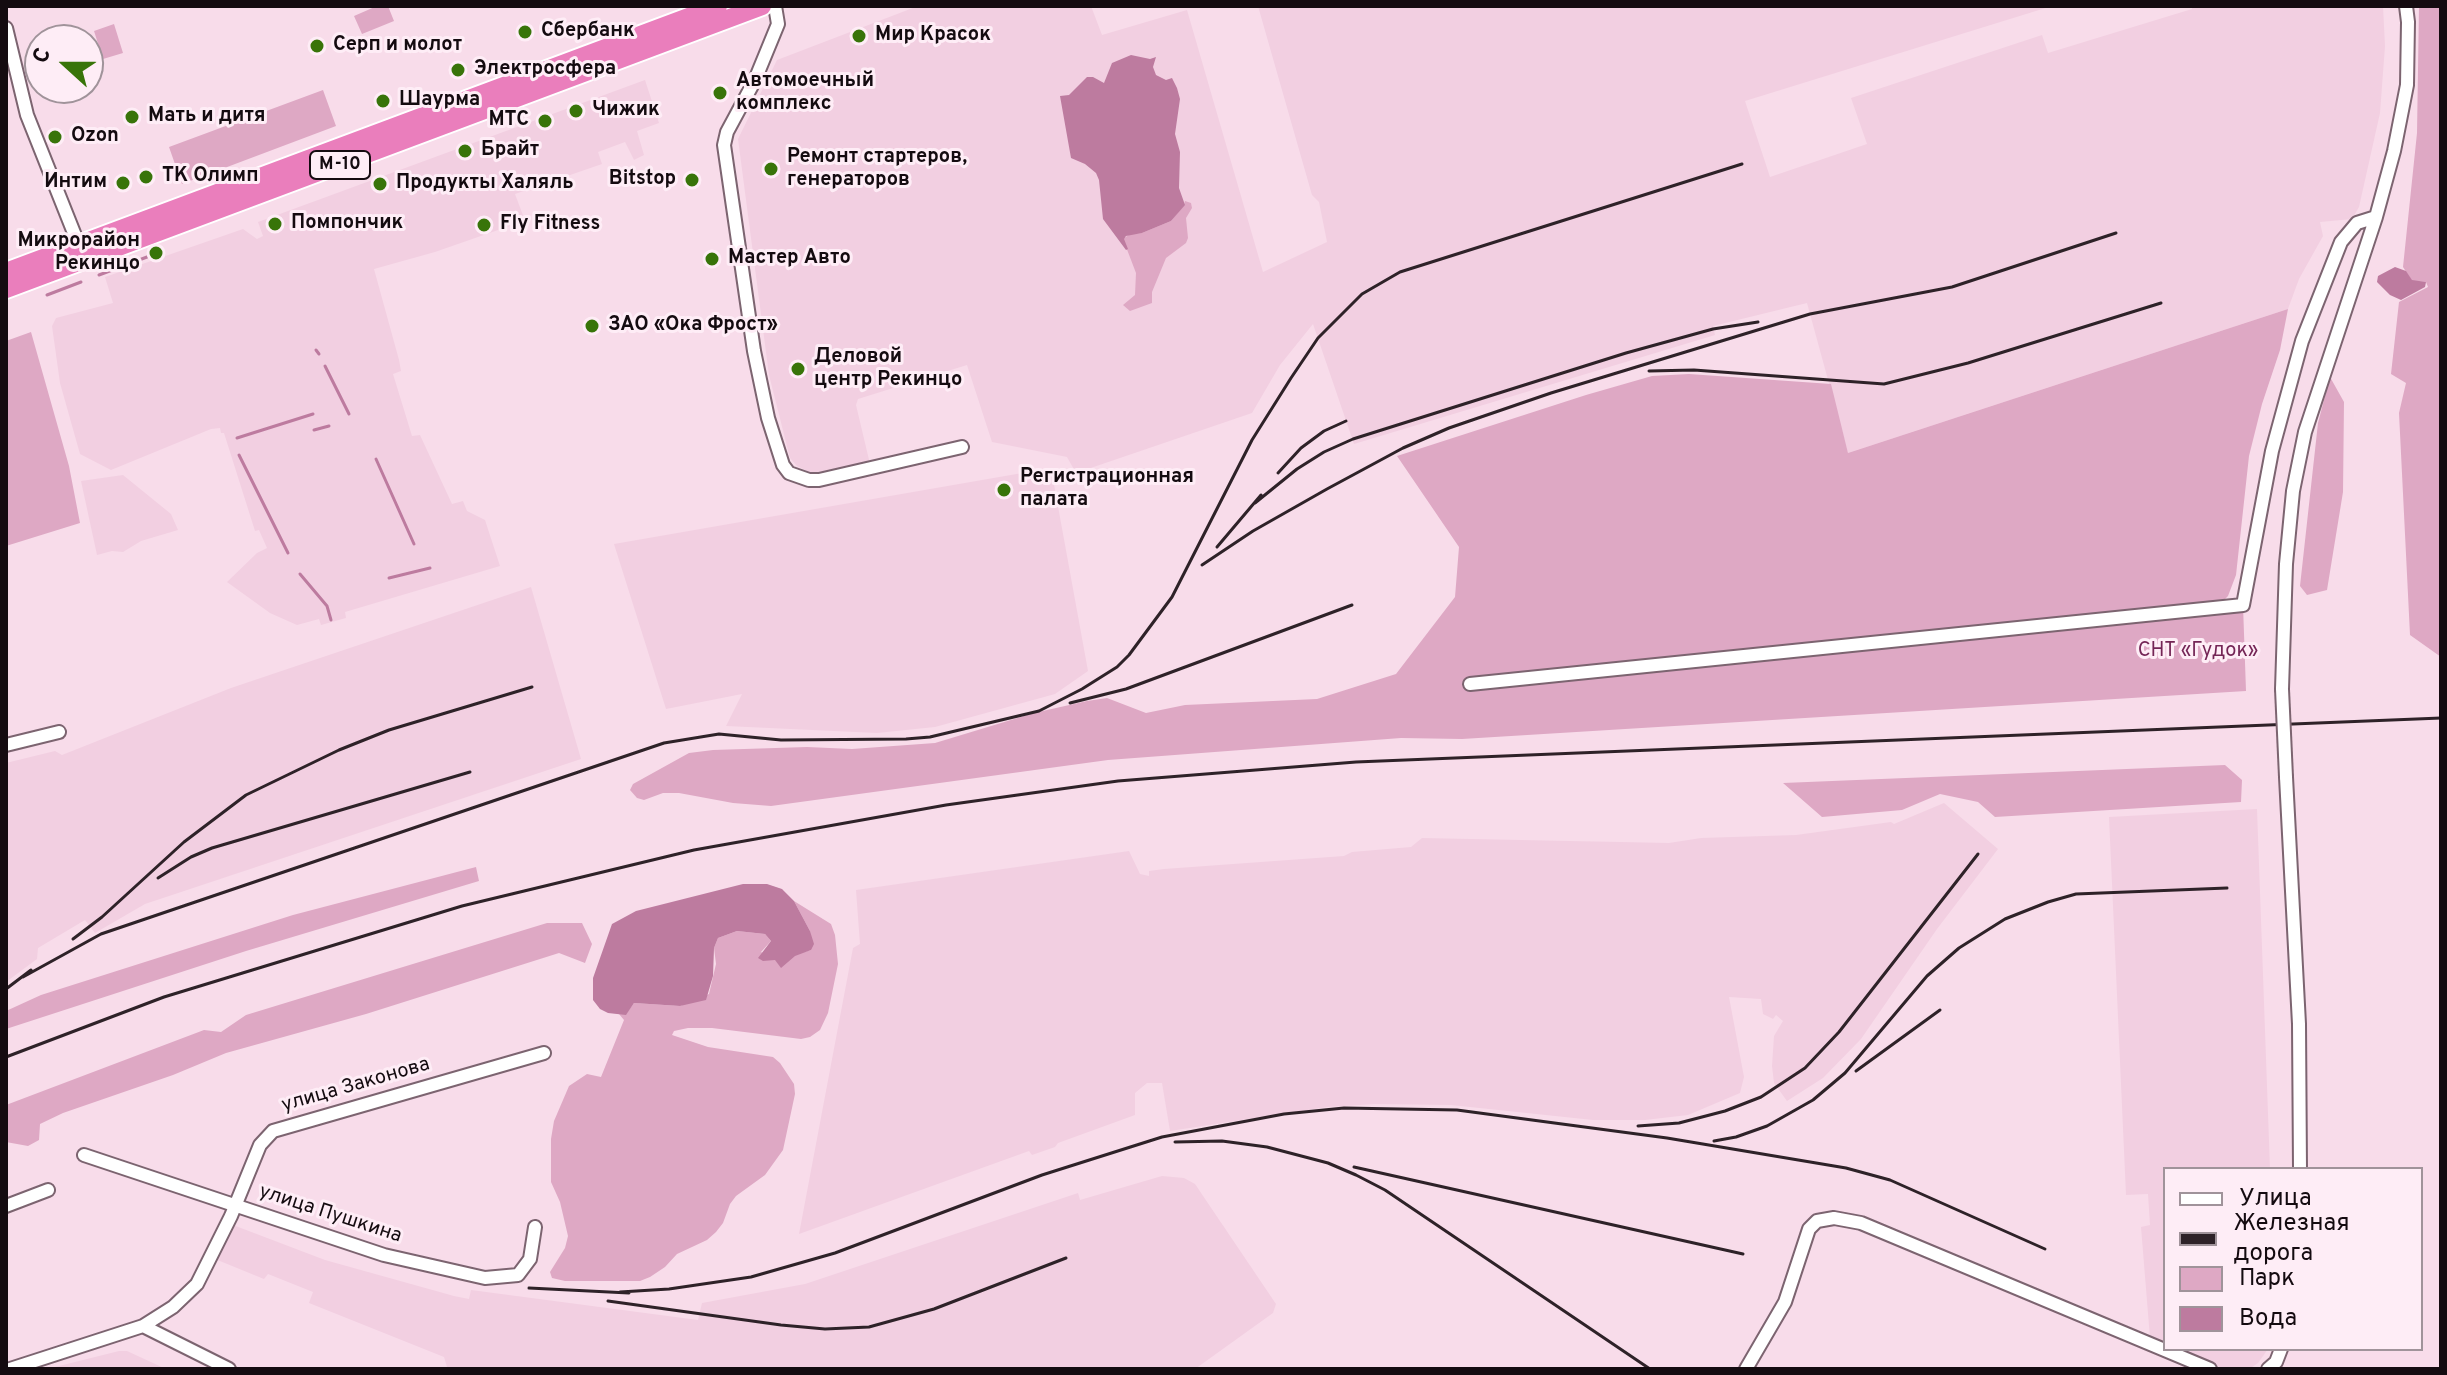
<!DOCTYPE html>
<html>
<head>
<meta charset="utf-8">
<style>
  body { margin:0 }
  #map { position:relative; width:2447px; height:1375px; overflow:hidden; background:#f8dcea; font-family:Overpass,sans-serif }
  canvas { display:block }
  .frame { position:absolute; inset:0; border:8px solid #140b10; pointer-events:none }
  .legend { position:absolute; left:2163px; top:1167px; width:260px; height:184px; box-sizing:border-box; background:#feedf6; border:2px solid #a0939a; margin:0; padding:10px 14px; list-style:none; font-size:24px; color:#140b10 }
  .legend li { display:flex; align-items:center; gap:16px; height:40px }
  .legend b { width:40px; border:2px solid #a0939a }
  .north { position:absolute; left:24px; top:24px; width:80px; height:80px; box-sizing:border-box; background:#feedf6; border:2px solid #a0939a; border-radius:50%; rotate:291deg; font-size:22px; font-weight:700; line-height:32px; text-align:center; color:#140b10 }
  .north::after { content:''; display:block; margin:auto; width:28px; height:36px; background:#387409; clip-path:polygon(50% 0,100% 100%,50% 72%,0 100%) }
</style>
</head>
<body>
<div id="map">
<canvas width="2447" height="1375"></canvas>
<div class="frame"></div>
<ul class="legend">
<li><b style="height:10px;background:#fff"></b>Улица</li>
<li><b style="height:10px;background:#2e2228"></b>Железная дорога</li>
<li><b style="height:22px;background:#dea8c4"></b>Парк</li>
<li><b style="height:22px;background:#bd7b9f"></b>Вода</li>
</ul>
<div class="north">С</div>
</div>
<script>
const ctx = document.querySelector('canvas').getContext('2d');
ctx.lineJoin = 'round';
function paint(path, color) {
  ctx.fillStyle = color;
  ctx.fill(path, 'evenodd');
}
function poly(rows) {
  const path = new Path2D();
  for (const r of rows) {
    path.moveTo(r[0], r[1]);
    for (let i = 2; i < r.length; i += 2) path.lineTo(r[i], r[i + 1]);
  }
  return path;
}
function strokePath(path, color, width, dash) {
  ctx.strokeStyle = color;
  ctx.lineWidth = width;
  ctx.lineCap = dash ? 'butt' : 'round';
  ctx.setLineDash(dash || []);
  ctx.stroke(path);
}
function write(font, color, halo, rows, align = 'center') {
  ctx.font = font + ' Overpass,sans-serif';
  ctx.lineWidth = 6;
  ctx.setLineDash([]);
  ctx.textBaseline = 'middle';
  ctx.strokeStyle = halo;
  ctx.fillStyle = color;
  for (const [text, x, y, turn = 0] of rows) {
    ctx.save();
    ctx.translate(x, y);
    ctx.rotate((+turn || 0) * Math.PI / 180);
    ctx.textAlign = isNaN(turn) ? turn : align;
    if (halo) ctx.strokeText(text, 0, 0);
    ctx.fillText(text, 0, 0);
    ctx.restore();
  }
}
const built = poly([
  [918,6,1091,6,1102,35,1187,10,1263,272,1327,242,1319,202,1312,195,1258,6,2052,6,1745,101,1770,177,1867,144,1851,98,2042,35,2048,53,2192,9,2192,6,2383,6,2385,46,2380,113,2359,207,2352,219,2320,222,2323,236,2299,279,2288,309,1848,453,1807,303,1713,326,1715,335,1354,444,1313,324,1280,365,1252,413,1076,473,1067,457,992,442,967,365,858,399,856,405,870,464,811,473,797,466,790,458,769,375,738,139,777,60],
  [645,80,659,123,637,131,644,155,634,160,625,142,598,152,602,164,515,194,524,218,521,222,435,252,374,269,399,360,401,371,393,374,412,436,420,435,452,504,463,501,467,511,485,520,500,566,345,612,346,618,321,625,319,619,297,625,270,613,227,582,257,553,267,548,259,530,255,531,224,433,221,433,220,428,211,429,111,470,80,454,60,383,52,326,56,318,113,303,105,277,243,229,257,239,263,236,258,222],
  [1051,468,1088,671,1055,694,935,727,877,733,726,726,742,694,666,709,614,544],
  [123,475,171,514,178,530,141,541,123,552,112,551,97,555,81,481],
  [531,587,581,759,145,904,95,933,85,920,38,948,37,959,6,982,6,763,55,751,62,755,231,688],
  [1944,803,1998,849,1937,929,1861,1039,1823,1078,1787,1101,1774,1083,1772,1066,1774,1036,1783,1021,1776,1015,1773,1019,1763,1014,1761,999,1729,997,1744,1077,1740,1093,1688,1115,1645,1120,1593,1120,1451,1105,1375,1104,1327,1107,1170,1131,1162,1083,1147,1083,1135,1093,1135,1115,1058,1143,1055,1147,1032,1155,1029,1151,799,1234,853,948,860,944,856,890,1129,851,1140,874,1149,876,1149,871,1164,869,1344,856,1352,852,1411,847,1422,838,1669,843,1701,838,1796,835,1891,822,1894,824],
  [2257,809,2270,1169,2165,1169,2165,1344,2150,1338,2141,1227,2150,1225,2148,1194,2126,1195,2109,817],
  [1162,1176,1184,1178,1195,1184,1276,1304,1273,1313,1195,1369,457,1369,447,1367,444,1357,309,1303,313,1292,268,1274,264,1279,215,1259,233,1225,325,1260,454,1296,469,1299,471,1290,698,1320,702,1303,805,1284,1078,1193,1080,1200],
  [2176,1349,2268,1349,2258,1363,2249,1369,2224,1369],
  [119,1351,127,1351,166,1369,47,1369]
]);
const green = poly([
  [377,6,388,6,394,21,362,34,354,16],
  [2419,6,2441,6,2441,657,2410,635,2399,413,2406,383,2391,374,2399,302,2428,287,2426,282,2412,281,2403,267,2417,133],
  [114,24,123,53,103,59,94,31],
  [323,90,336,126,182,184,169,147],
  [1185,201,1191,203,1192,208,1186,218,1188,238,1186,243,1166,258,1152,292,1152,303,1130,311,1123,305,1135,295,1136,273,1123,239,1130,234,1142,233,1171,221,1184,205],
  [2288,309,2280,350,2262,404,2249,456,2236,575,2228,596,2217,607,2243,605,2246,691,1462,739,1401,738,1108,760,771,806,733,803,679,793,663,793,644,800,637,798,630,790,633,784,689,753,713,750,807,747,852,749,935,743,1034,713,1087,701,1107,698,1146,713,1185,705,1317,699,1396,674,1455,597,1459,547,1397,456,1586,395,1652,376,1689,374,1831,384,1848,453],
  [31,332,69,466,80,523,6,546,6,341],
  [2330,377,2344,402,2343,492,2327,590,2307,595,2300,586,2318,423],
  [2225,765,2242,780,2241,802,1995,817,1978,802,1940,794,1902,810,1822,817,1783,783],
  [476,867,479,881,246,951,6,1029,6,1011,41,995,293,915],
  [794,901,831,924,835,935,838,964,828,1013,820,1030,810,1037,801,1039,712,1028,688,1028,674,1031,672,1035,708,1047,773,1057,780,1063,794,1084,795,1094,783,1150,765,1175,736,1196,730,1204,723,1223,716,1232,707,1240,677,1254,665,1267,650,1277,640,1281,565,1281,552,1278,550,1272,565,1248,568,1236,560,1202,551,1182,551,1139,554,1121,569,1086,587,1074,601,1077,624,1020,619,1014,626,1014,634,1003,680,1006,709,994,716,964,714,948,718,938,737,931,765,934,771,941,761,952,775,960,811,950,810,931],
  [547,923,582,923,592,944,585,963,559,953,366,1014,226,1053,173,1075,63,1113,40,1124,39,1140,28,1146,6,1142,6,1105,204,1030,221,1032,246,1015]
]);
const water = poly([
  [1131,55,1150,59,1156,57,1153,67,1156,75,1166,80,1172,78,1177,88,1180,99,1175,134,1180,152,1179,188,1185,205,1171,221,1142,233,1126,236,1124,239,1128,249,1126,250,1103,219,1099,180,1096,173,1085,164,1071,158,1060,96,1069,95,1087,77,1093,77,1104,83,1112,63],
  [2395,267,2406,271,2412,280,2426,282,2425,287,2401,300,2390,295,2377,282,2378,276],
  [743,884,767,884,782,889,794,901,810,931,814,944,811,950,795,956,781,968,775,960,763,961,758,958,771,941,765,934,737,931,718,938,714,948,713,976,706,1000,680,1006,634,1003,626,1015,608,1013,600,1009,593,1000,593,978,612,924,636,911]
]);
const stream = poly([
  [99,275,147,257],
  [47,295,81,282],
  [316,350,319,354],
  [325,366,349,414],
  [314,430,329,426],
  [237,438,313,414],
  [239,455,288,553],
  [376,459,414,544],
  [300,574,327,606,331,620],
  [389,578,430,568]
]);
const minor = poly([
  [775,6,778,24,755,80,727,132,724,145,754,351,768,418,783,465,789,473,809,480,819,480,962,447],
  [6,28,27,115,80,248],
  [1470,684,2243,605,2272,451,2302,341,2341,242,2357,223,2376,217],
  [2282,689,2286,564,2293,491,2305,432,2376,217,2394,151,2407,85,2408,22,2406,6],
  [6,745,59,732],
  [2286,777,2299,1024,2300,1169],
  [84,1155,384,1255,485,1278,518,1275,530,1259,535,1227],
  [6,1206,48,1190],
  [143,1326,173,1307,197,1284,231,1216,260,1145,273,1131,544,1053],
  [10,1369,143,1326,229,1369],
  [1746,1369,1785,1302,1809,1229,1817,1221,1834,1218,1861,1223,2210,1369],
  [2268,1369,2276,1362,2281,1349]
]);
const highway = poly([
  [6,272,718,6],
  [6,289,762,6]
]);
const rail = poly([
  [1649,371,1694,370,1884,384,1968,363,2161,303],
  [1278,473,1301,448,1324,431,1346,421],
  [1255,503,1297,469,1324,452,1353,439,1626,353,1713,329,1758,322],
  [1217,547,1261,495],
  [1202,565,1253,531,1327,489,1403,448,1449,428,1551,393,1810,314,1952,287,2116,233],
  [1070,703,1126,689,1352,605],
  [158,878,191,857,212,848,470,772],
  [73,939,102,917,184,842,246,795,339,750,389,730,532,687],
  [23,977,101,934,664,743,719,734,781,740,906,739,930,737,1039,711,1082,689,1117,667,1129,655,1172,597,1252,440,1291,378,1318,338,1362,294,1400,272,1742,164],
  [6,989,31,970],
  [6,1057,164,997,462,906,694,850,946,805,1118,781,1356,762,2441,718],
  [1856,1071,1940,1010],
  [1638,1126,1679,1123,1725,1111,1761,1097,1805,1068,1839,1032,1978,854],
  [1714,1141,1736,1137,1767,1126,1813,1100,1845,1073,1927,976,1959,948,2005,919,2048,902,2076,894,2227,888],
  [1175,1142,1222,1141,1267,1147,1328,1163,1356,1175,1385,1190,1650,1369],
  [1354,1167,1743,1254],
  [529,1288,629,1293],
  [620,1292,669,1289,751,1277,835,1253,1042,1175,1162,1137,1284,1114,1344,1108,1457,1110,1667,1138,1846,1168,1890,1180,2045,1249],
  [608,1301,781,1325,825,1329,869,1327,934,1309,1066,1258]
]);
const minorBridge = poly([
  [2282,689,2286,777]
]);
const markers = [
  [525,32,8,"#387409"],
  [859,36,8,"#387409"],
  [317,46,8,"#387409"],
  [458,70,8,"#387409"],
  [720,93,8,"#387409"],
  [383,101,8,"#387409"],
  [576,111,8,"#387409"],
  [132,117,8,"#387409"],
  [545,121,8,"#387409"],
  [55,137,8,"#387409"],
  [465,151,8,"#387409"],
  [771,169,8,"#387409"],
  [146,177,8,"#387409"],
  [692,180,8,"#387409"],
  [123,183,8,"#387409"],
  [380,184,8,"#387409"],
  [275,224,8,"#387409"],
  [484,225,8,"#387409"],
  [156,253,8,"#387409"],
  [712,259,8,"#387409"],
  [592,326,8,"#387409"],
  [798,369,8,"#387409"],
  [1004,490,8,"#387409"]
];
const shields = [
  [340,165,60]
];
const shieldNames = [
  ["М-10",340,165]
];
const poiNames = [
  ["Сбербанк",541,32],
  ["Мир Красок",875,36],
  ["Серп и молот",333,46],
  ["Электросфера",474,70],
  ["Автомоечный",736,82],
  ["комплекс",736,105],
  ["Шаурма",399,101],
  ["Чижик",592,111],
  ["Мать и дитя",148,117],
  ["МТС",529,121,"right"],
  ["Ozon",71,137],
  ["Брайт",481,151],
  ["Ремонт стартеров,",787,158],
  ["генераторов",787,181],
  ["ТК Олимп",162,177],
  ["Bitstop",676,180,"right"],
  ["Интим",107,183,"right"],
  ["Продукты Халяль",396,184],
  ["Помпончик",291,224],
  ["Fly Fitness",500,225],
  ["Микрорайон",140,242,"right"],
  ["Рекинцо",140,265,"right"],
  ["Мастер Авто",728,259],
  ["ЗАО «Ока Фрост»",608,326],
  ["Деловой",814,358],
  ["центр Рекинцо",814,381],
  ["Регистрационная",1020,478],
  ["палата",1020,501]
];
const parkNames = [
  ["СНТ «Гудок»",2198,652]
];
const streetNames = [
  ["улица Законова",356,1086,-16],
  ["улица Пушкина",330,1215,18]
];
paint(built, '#f2cfe1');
paint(green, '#dea8c4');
paint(water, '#bd7b9f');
strokePath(stream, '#bd7b9f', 3);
strokePath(minor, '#7c6470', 16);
strokePath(highway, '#fff', 22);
strokePath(minor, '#fff', 12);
strokePath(highway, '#ea7ebc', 18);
strokePath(rail, '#2e2228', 3);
strokePath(minorBridge, '#7c6470', 16, []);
strokePath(minorBridge, '#fff', 12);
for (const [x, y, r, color] of markers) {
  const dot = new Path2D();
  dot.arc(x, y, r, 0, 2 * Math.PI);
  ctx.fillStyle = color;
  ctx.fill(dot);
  strokePath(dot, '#feedf6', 3);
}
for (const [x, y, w] of shields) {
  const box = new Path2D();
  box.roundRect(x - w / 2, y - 14, w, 28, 6);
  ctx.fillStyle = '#feedf6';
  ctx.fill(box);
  strokePath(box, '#140b10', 2);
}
write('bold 18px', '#140b10', null, shieldNames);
write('bold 20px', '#140b10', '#feedf6', poiNames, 'left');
write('20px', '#742556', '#feedf6', parkNames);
write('20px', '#140b10', '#feedf6', streetNames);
</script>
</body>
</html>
